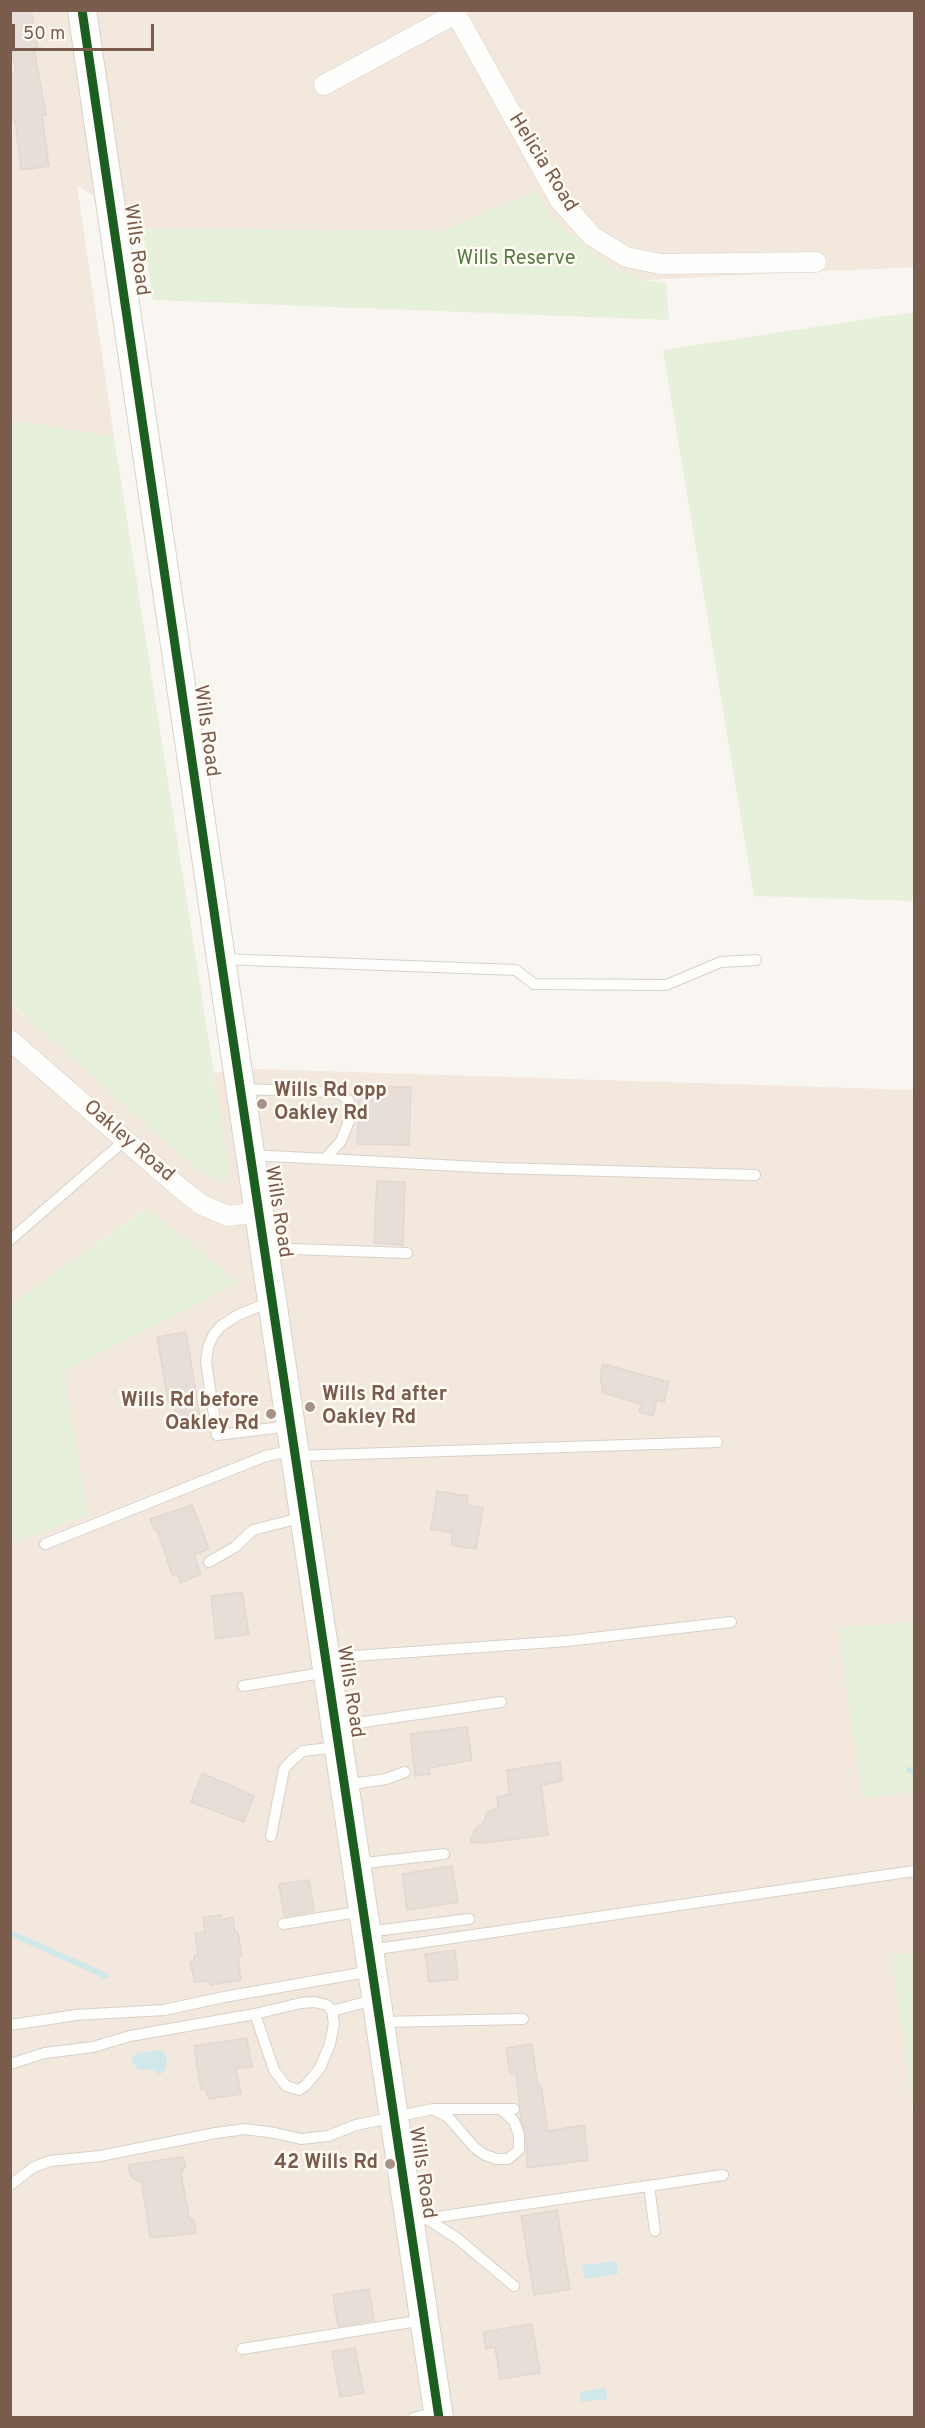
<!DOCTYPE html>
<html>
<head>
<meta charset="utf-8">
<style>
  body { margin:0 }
  #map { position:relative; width:925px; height:2428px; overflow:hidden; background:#f9f5f0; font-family:Overpass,sans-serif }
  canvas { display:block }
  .frame { position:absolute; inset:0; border:12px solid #7a5c4d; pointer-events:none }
  .scale { position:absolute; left:12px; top:24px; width:142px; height:27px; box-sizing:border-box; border:3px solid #7a5c4d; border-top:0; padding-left:8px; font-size:18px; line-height:21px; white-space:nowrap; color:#7a5c4d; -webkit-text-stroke:4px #fffaf3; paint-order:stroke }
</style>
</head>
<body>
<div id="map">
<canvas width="925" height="2428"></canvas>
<div class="frame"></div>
<div class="scale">50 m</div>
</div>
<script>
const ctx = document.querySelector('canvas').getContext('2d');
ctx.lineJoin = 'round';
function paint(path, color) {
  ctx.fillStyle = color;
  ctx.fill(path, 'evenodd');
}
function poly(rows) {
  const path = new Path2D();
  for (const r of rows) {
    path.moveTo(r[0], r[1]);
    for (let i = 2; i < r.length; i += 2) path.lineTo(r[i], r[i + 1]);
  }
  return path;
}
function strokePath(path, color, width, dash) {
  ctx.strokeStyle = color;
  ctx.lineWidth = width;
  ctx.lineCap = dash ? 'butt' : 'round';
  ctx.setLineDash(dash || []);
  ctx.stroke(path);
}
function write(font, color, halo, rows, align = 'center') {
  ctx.font = font + ' Overpass,sans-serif';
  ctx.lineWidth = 5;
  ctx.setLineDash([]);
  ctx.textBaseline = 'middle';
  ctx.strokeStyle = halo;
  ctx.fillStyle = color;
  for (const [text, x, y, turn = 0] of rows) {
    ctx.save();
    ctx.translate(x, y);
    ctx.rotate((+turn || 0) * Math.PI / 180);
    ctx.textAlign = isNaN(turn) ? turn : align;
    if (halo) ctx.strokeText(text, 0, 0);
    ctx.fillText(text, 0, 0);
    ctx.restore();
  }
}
const residential = poly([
  [10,11,914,11,914,267,642,280,605,264,554,219,537,191,441,231,142,228,77,185,114,437,11,420],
  [10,1003,206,1176,229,1170,214,1073,256,1069,914,1090,914,1622,838,1628,862,1798,914,1792,914,1952,892,1956,914,2119,914,2417,11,2417,11,1544,88,1514,64,1371,238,1283,146,1208,11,1304]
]);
const green = poly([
  [537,191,554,219,605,264,642,280,666,283,669,320,153,300,142,228,441,231],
  [914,312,914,901,754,896,663,350],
  [11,420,114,437,229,1170,228,1180,222,1182,206,1176,182,1157,11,1003],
  [147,1208,239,1283,64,1371,88,1515,11,1544,11,1304],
  [914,1622,914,1792,862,1798,838,1628],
  [914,1952,914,2119,892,1956]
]);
const water = poly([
  [159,2050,164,2052,167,2061,166,2068,160,2075,152,2069,139,2070,132,2062,132,2058,137,2053],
  [616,2261,618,2274,585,2279,582,2266,589,2263,592,2264],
  [602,2388,606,2389,607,2399,581,2402,580,2392]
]);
const stream = poly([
  [909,1770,914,1771],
  [10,1933,106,1976]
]);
const building = poly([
  [10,10,31,10,38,47,34,48,46,115,42,115,49,166,21,170,15,120,10,121,10,74,16,73,10,42,10,10],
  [359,1086,411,1087,409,1145,357,1144,359,1086],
  [377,1181,405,1182,403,1245,374,1243,377,1181],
  [186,1332,200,1416,176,1420,174,1402,168,1402,157,1337,186,1332],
  [603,1364,669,1382,664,1402,657,1400,653,1416,639,1412,641,1404,603,1393,600,1375,603,1364],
  [437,1491,468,1496,467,1505,483,1508,476,1549,451,1545,453,1533,431,1529,437,1491],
  [192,1505,209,1549,194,1555,201,1574,180,1583,178,1574,172,1575,158,1531,154,1529,150,1519,192,1505],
  [242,1592,249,1634,216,1639,211,1596,242,1592],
  [467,1727,472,1760,429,1768,430,1774,415,1776,410,1734,467,1727],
  [560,1762,562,1781,541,1785,548,1835,482,1843,470,1842,475,1829,484,1822,487,1812,498,1808,497,1797,509,1794,507,1770,560,1762],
  [202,1773,254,1796,244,1822,191,1802,202,1773],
  [452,1866,458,1902,407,1910,402,1874,452,1866],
  [309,1880,314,1911,284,1916,279,1884,309,1880],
  [220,1915,221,1920,233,1917,235,1933,238,1932,242,1956,238,1956,241,1980,210,1985,209,1981,195,1982,190,1962,194,1961,194,1955,198,1955,195,1933,205,1932,203,1918,220,1915],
  [455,1950,458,1979,429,1982,425,1954,455,1950],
  [247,2038,252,2067,236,2068,241,2094,209,2099,205,2088,201,2090,194,2046,247,2038],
  [532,2044,538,2086,541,2086,548,2131,584,2125,588,2160,527,2168,526,2135,521,2119,516,2074,510,2074,506,2048,532,2044],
  [182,2157,186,2165,181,2173,189,2218,194,2220,196,2233,150,2238,142,2183,131,2177,128,2165,182,2157],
  [557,2210,570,2289,534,2295,521,2216,557,2210],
  [369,2289,374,2320,338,2326,333,2295,369,2289],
  [532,2324,540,2373,500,2379,495,2347,486,2349,483,2332,532,2324],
  [355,2348,364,2393,340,2397,332,2352,355,2348]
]);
const lane = poly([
  [221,959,516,970,534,984,666,985,721,962,756,960],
  [241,1089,328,1092,341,1094,349,1101,351,1110,349,1121,341,1141,325,1159],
  [251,1155,497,1168,755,1175],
  [10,1240,125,1140],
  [265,1248,407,1253],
  [270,1302,238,1315,221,1326,214,1334,208,1347,206,1362,217,1435,290,1426],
  [296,1456,717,1442],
  [45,1544,266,1456,294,1450],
  [209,1562,235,1547,253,1530,304,1517],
  [326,1658,567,1641,731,1622],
  [243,1686,328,1672],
  [336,1726,501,1702],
  [345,1785,386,1779,405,1772],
  [271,1836,284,1769,291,1761,303,1751,339,1747],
  [357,1864,444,1854],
  [283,1924,363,1911],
  [367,1932,469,1919],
  [370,1950,914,1871],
  [255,2014,274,2070,286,2086,299,2090,306,2085,320,2068,330,2044,334,2023,332,2011,377,1999],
  [381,2022,523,2019],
  [10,2025,76,2015,164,2010,224,1997,372,1971],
  [10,2064,45,2053,93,2047,130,2036,255,2014,301,2003,315,2002,327,2005,332,2011],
  [436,2111,448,2117,475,2148,485,2155,497,2159,508,2159,519,2150,519,2135,514,2121,502,2110],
  [10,2185,34,2167,50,2161,100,2156,216,2133,245,2129,275,2133,301,2139,328,2136,356,2125,433,2109,514,2109],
  [649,2186,655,2231],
  [427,2219,458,2239,514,2286],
  [410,2221,723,2175],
  [242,2349,424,2320],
  [413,2418,438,2412]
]);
const street = poly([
  [454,10,559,199,592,236,626,257,661,264,816,262],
  [324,85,455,14],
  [10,1040,179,1187,202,1205,228,1216,259,1212]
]);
const secondary = poly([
  [82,10,221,959,439,2418]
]);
const cycleway = poly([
  [82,10,221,959,439,2418]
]);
const markers = [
  [262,1104,6,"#a69286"],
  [310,1407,6,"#a69286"],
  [271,1414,6,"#a69286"],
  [390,2164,6,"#a69286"]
];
const streetNames = [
  ["Helicia Road",542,163,58],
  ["Wills Road",135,250,82],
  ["Wills Road",205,731,82],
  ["Oakley Road",128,1142,41],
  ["Wills Road",277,1212,81],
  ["Wills Road",349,1692,81],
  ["Wills Road",421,2173,81]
];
const parkNames = [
  ["Wills Reserve",516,260]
];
const poiNames = [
  ["Wills Rd opp",274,1092],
  ["Oakley Rd",274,1115],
  ["Wills Rd after",322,1396],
  ["Oakley Rd",322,1419],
  ["Wills Rd before",259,1402,"right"],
  ["Oakley Rd",259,1425,"right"],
  ["42 Wills Rd",378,2164,"right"]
];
paint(residential, '#f2e8de');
paint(green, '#e7f0db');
paint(water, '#d0e8ea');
strokePath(stream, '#d0e8ea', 6);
paint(building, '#e6ded7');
strokePath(building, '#e2d8d2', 1.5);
strokePath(lane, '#d7d1cb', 12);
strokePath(street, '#d7d1cb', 21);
strokePath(secondary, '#d9d2cb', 30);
strokePath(lane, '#fefefd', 10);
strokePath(street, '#fefefd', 20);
strokePath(secondary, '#fefefd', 28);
strokePath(cycleway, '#1b5e20', 9);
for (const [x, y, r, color] of markers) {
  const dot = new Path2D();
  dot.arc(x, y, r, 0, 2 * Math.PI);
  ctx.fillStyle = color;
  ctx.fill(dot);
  strokePath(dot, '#fffaf3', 2);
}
write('20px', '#7a5c4d', '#fffaf3', streetNames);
write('20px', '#537a41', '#fffaf3', parkNames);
write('bold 20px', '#7a5c4d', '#fffaf3', poiNames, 'left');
</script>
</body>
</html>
